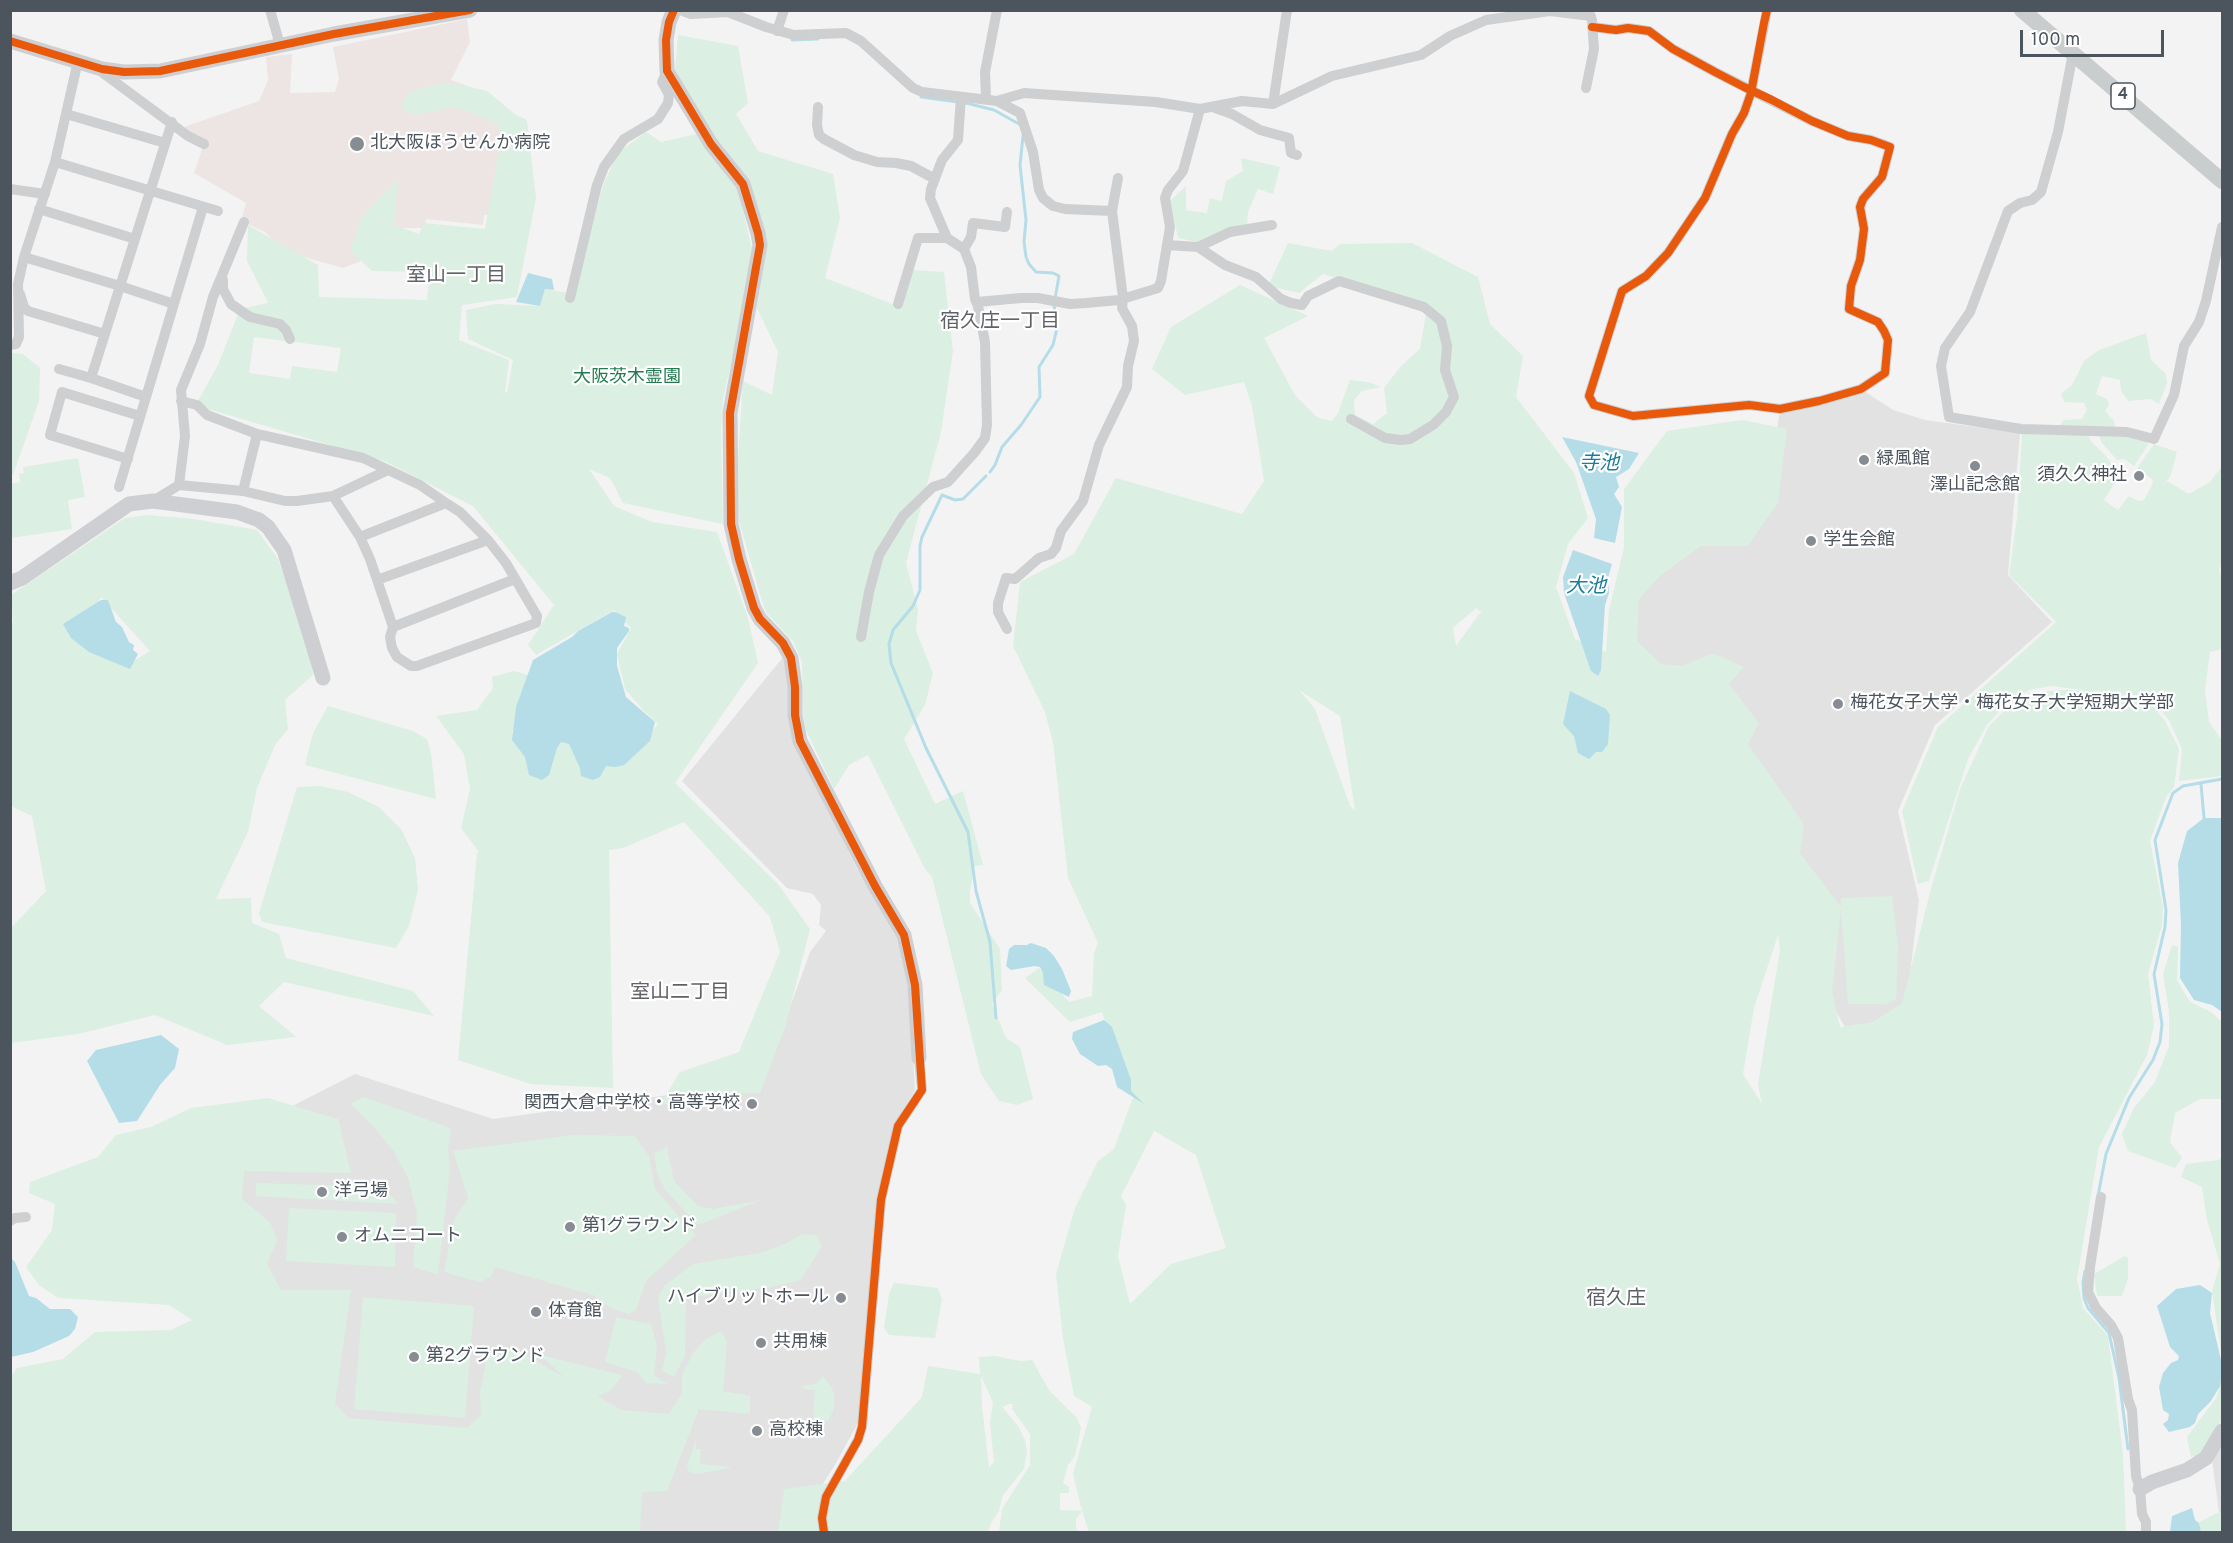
<!DOCTYPE html>
<html>
<head>
<meta charset="utf-8">
<style>
  body { margin:0 }
  #map { position:relative; width:2233px; height:1543px; overflow:hidden; background:#f4f3f3; font-family:Overpass,sans-serif }
  canvas { display:block }
  .frame { position:absolute; inset:0; border:12px solid #4c555e; pointer-events:none }
  .scale { position:absolute; left:2020px; top:30px; width:144px; height:27px; box-sizing:border-box; border:3px solid #4c555e; border-top:0; padding-left:8px; font-size:18px; line-height:21px; white-space:nowrap; color:#4c555e; -webkit-text-stroke:4px #fff; paint-order:stroke }
</style>
</head>
<body>
<div id="map">
<canvas width="2233" height="1543"></canvas>
<div class="frame"></div>
<div class="scale">100 m</div>
</div>
<script>
const ctx = document.querySelector('canvas').getContext('2d');
ctx.lineJoin = 'round';
function paint(path, color) {
  ctx.fillStyle = color;
  ctx.fill(path, 'evenodd');
}
function poly(rows) {
  const path = new Path2D();
  for (const r of rows) {
    path.moveTo(r[0], r[1]);
    for (let i = 2; i < r.length; i += 2) path.lineTo(r[i], r[i + 1]);
  }
  return path;
}
function strokePath(path, color, width, dash) {
  ctx.strokeStyle = color;
  ctx.lineWidth = width;
  ctx.lineCap = dash ? 'butt' : 'round';
  ctx.setLineDash(dash || []);
  ctx.stroke(path);
}
function write(font, color, halo, rows, align = 'center') {
  ctx.font = font + ' Overpass,"Noto Sans JP",sans-serif';
  ctx.lineWidth = 4.5;
  ctx.setLineDash([]);
  ctx.textBaseline = 'middle';
  ctx.strokeStyle = halo;
  ctx.fillStyle = color;
  for (const [text, x, y, turn = 0] of rows) {
    ctx.save();
    ctx.translate(x, y);
    ctx.rotate((+turn || 0) * Math.PI / 180);
    ctx.textAlign = isNaN(turn) ? turn : align;
    if (halo) ctx.strokeText(text, 0, 0);
    ctx.fillText(text, 0, 0);
    ctx.restore();
  }
}
const education = poly([
  [1861,389,1893,410,1925,420,2020,433,2008,575,2052,622,1935,725,1898,811,1919,900,1904,1023,1846,1029,1635,655,1634,596,1686,518,1765,510,1780,409],
  [784,656,788,667,790,731,856,867,896,933,909,992,915,1090,895,1123,858,1423,835,1465,792,1532,605,1532,260,1422,212,1147,355,1074,493,1119,763,1082,810,952,826,931,819,925,821,905,813,894,787,888,682,781],
  [2222,1442,2222,1512,2219,1512,2212,1460]
]);
const medical = poly([
  [467,19,470,42,451,80,481,91,516,115,497,214,484,215,483,225,426,219,424,228,402,228,359,262,343,268,283,251,265,232,241,221,246,203,194,173,205,141,184,127,259,101,268,80,266,57,292,54,290,93,335,92,339,79,333,47]
]);
const green = poly([
  [678,35,738,46,748,103,736,114,758,151,833,174,840,218,825,278,900,307,912,270,944,272,953,351,941,432,906,563,918,609,916,631,933,673,925,705,904,739,935,804,963,791,983,865,975,866,970,890,970,903,1000,949,1002,990,992,1004,1006,1038,1020,1047,1033,1099,1017,1105,999,1101,981,1074,932,877,925,869,868,755,849,765,834,789,806,730,803,713,802,662,793,641,766,612,761,598,739,521,736,488,743,381,772,395,778,352,757,308,766,250,747,181,702,124,675,69],
  [445,82,487,91,516,115,527,120,536,198,517,297,462,305,459,340,509,360,505,392,507,393,513,360,468,339,466,310,496,304,540,306,545,289,574,294,603,185,618,153,646,132,661,142,697,134,738,189,752,249,739,328,723,399,721,431,723,524,623,503,610,478,589,469,614,506,652,522,717,532,748,618,758,663,675,783,778,884,810,929,785,1028,760,1093,737,1093,660,1105,680,1072,739,1052,780,952,770,917,684,822,623,848,609,850,613,1088,531,1084,458,1060,477,853,479,852,461,828,470,789,464,754,436,716,477,710,493,688,492,677,514,671,531,676,535,697,520,694,522,702,512,733,532,755,534,778,563,735,606,758,626,763,658,724,644,711,625,689,617,654,631,628,614,610,536,655,528,645,554,605,473,506,384,461,208,409,198,401,218,365,240,309,268,303,247,261,248,225,318,265,319,297,427,300,430,272,372,271,350,251,362,217,398,179,394,225,419,234,424,223,485,229,501,137,497,123,455,107,415,115,401,107,410,92],
  [254,337,341,348,337,372,292,366,290,379,249,373],
  [1241,158,1280,167,1273,194,1258,189,1248,212,1247,227,1202,243,1178,238,1170,201,1186,186,1186,210,1207,213,1210,198,1222,201,1226,181,1243,171],
  [1288,243,1332,251,1340,244,1412,243,1478,277,1490,324,1523,356,1516,397,1574,473,1588,518,1568,544,1556,587,1575,639,1606,652,1609,610,1624,548,1624,489,1667,431,1742,420,1787,429,1778,503,1748,546,1701,546,1659,577,1639,599,1637,641,1661,664,1683,666,1713,653,1744,667,1729,684,1759,723,1748,744,1804,824,1800,853,1841,907,1841,898,1892,896,1898,947,1896,1000,1886,1004,1848,1004,1841,910,1832,992,1840,1027,1873,1022,1902,1003,1932,885,1960,789,1989,726,2010,705,2031,694,2058,690,2084,690,2051,686,2029,690,2006,703,1987,725,1968,759,1929,881,1918,884,1902,811,1938,727,2056,622,2009,575,2017,518,2022,434,2088,435,2091,441,2106,456,2113,466,2111,476,2118,478,2104,500,2118,510,2129,496,2138,501,2144,500,2153,483,2152,479,2137,468,2154,444,2177,452,2170,477,2158,491,2167,481,2189,494,2210,482,2222,466,2222,560,2219,570,2222,578,2222,649,2210,652,2205,690,2209,722,2222,740,2222,776,2179,781,2182,749,2169,720,2149,696,2121,694,2147,699,2165,721,2179,749,2174,787,2166,797,2150,841,2163,907,2162,925,2148,974,2154,1025,2147,1055,2099,1147,2077,1279,2083,1308,2108,1336,2123,1454,2126,1532,1089,1532,1082,1511,1076,1519,1076,1529,1080,1532,999,1532,1002,1509,1030,1465,1030,1434,1012,1409,1013,1404,1009,1404,1002,1407,1018,1426,1025,1440,1027,1451,1024,1469,1003,1495,999,1511,991,1523,988,1532,778,1532,784,1489,845,1481,922,1397,928,1366,980,1374,979,1357,995,1356,1021,1361,1032,1360,1049,1390,1077,1418,1081,1428,1075,1456,1068,1465,1063,1483,1069,1487,1069,1493,1060,1493,1060,1510,1082,1511,1073,1474,1092,1407,1074,1396,1063,1338,1056,1274,1075,1208,1098,1161,1114,1149,1133,1098,1102,1012,1070,1022,1025,978,1039,968,1069,1002,1092,996,1094,953,1098,943,1068,878,1053,742,1045,712,1013,646,1020,582,1074,554,1116,478,1242,514,1264,481,1252,406,1244,382,1185,395,1152,369,1171,327,1240,285,1308,316,1264,338,1295,395,1318,418,1332,421,1338,413,1350,380,1368,382,1381,387,1362,391,1354,400,1355,415,1373,424,1387,413,1384,388,1401,366,1420,349,1427,307,1323,274,1299,293,1268,286],
  [1476,608,1482,613,1479,614,1456,646,1453,628],
  [1299,690,1340,716,1355,810,1350,806,1315,709],
  [1778,935,1780,950,1758,1084,1762,1104,1743,1074,1754,1008],
  [1154,1131,1196,1155,1226,1248,1171,1264,1130,1304,1118,1256,1126,1205,1121,1196],
  [981,1376,993,1402,990,1423,994,1462,989,1467,982,1406],
  [2146,333,2151,360,2166,374,2167,383,2159,404,2151,399,2128,401,2121,391,2120,380,2102,376,2096,394,2107,399,2109,405,2105,411,2114,421,2116,428,2060,427,2063,420,2082,419,2087,410,2084,403,2064,402,2061,394,2072,385,2084,361,2099,350],
  [11,353,23,354,40,368,39,401,13,475,11,475],
  [2099,436,2127,437,2147,442,2148,445,2134,466,2124,459,2117,460,2102,443],
  [78,458,85,497,68,500,72,529,11,538,11,484,20,482,19,474,24,473,23,467],
  [147,515,194,519,257,530,278,559,309,643,313,675,285,700,288,729,275,745,257,788,248,832,216,899,251,898,252,923,279,934,286,958,413,991,434,1016,284,982,259,1006,296,1037,227,1045,155,1015,78,1034,11,1043,11,928,46,891,32,816,11,806,10,626,13,622,11,595,125,518],
  [101,597,150,651,132,662,91,615],
  [328,706,413,731,427,739,431,753,436,799,305,765,313,733],
  [320,786,348,792,379,807,401,829,415,858,418,890,409,926,396,948,262,922,259,913,297,787],
  [2172,945,2178,947,2177,980,2190,1002,2211,1012,2222,1022,2222,1099,2200,1099,2175,1113,2170,1142,2182,1158,2175,1168,2128,1151,2122,1134,2134,1108,2155,1082,2169,1046,2169,1011,2163,974],
  [364,1097,451,1128,448,1149,450,1169,438,1275,413,1267,417,1213,408,1178,394,1152,374,1127,350,1104],
  [268,1098,338,1119,351,1173,244,1171,242,1199,270,1222,277,1240,267,1264,281,1290,351,1290,335,1404,349,1418,467,1428,481,1415,480,1392,487,1355,512,1347,564,1377,540,1355,623,1375,611,1390,598,1396,621,1410,669,1414,682,1393,682,1375,693,1353,706,1339,721,1331,727,1341,723,1391,750,1396,750,1414,699,1409,667,1491,642,1492,640,1532,11,1532,10,1378,17,1368,63,1359,95,1332,171,1330,192,1320,169,1305,58,1298,39,1285,26,1267,52,1230,55,1204,29,1193,30,1182,98,1157,116,1135,151,1127,191,1108],
  [573,1135,635,1136,649,1156,655,1189,696,1235,646,1281,636,1310,629,1314,612,1309,593,1295,495,1267,491,1277,480,1282,444,1272,454,1220,468,1198,453,1151],
  [667,1147,674,1181,698,1206,713,1209,761,1200,698,1225,664,1189,657,1173,654,1153],
  [2222,1157,2222,1359,2212,1291,2220,1264,2207,1220,2202,1187,2181,1177,2186,1164,2219,1160],
  [256,1183,384,1187,398,1204,256,1196],
  [289,1208,396,1213,395,1267,286,1261],
  [802,1234,816,1235,822,1246,801,1280,771,1287,686,1298,685,1356,674,1377,662,1371,666,1353,658,1296,665,1285,693,1264,759,1253,785,1244],
  [2125,1256,2128,1258,2128,1279,2122,1296,2097,1296,2094,1274],
  [894,1283,938,1288,942,1299,935,1338,889,1335,884,1328,889,1294],
  [363,1297,474,1306,465,1418,354,1409],
  [616,1317,651,1324,657,1346,654,1375,667,1384,646,1383,637,1372,605,1362],
  [2222,1374,2222,1418,2201,1455,2191,1457,2187,1437,2217,1397],
  [823,1376,832,1388,834,1395,834,1409,828,1421,813,1419,815,1390,803,1389,804,1386,816,1384],
  [696,1440,696,1449,701,1449,700,1464,733,1467,699,1474,689,1472,687,1465],
  [2219,1512,2222,1512,2222,1532,2201,1532,2199,1522]
]);
const water = poly([
  [528,273,552,279,554,290,545,289,540,306,516,302],
  [1562,437,1639,453,1629,469,1616,477,1619,487,1614,494,1622,507,1615,543,1594,538,1596,519,1576,462],
  [1573,550,1612,564,1608,578,1609,593,1605,605,1601,670,1598,676,1591,671,1564,593,1563,577],
  [101,600,108,600,116,622,122,627,129,642,134,645,133,650,138,654,130,669,89,652,71,638,63,624],
  [612,612,615,612,626,617,624,626,629,628,629,631,617,648,617,666,626,697,655,722,650,741,624,765,616,767,606,766,600,777,593,780,581,776,580,768,569,744,561,742,557,748,549,775,542,780,529,775,525,757,512,740,516,707,533,660,572,637,578,631],
  [1570,691,1606,709,1610,715,1608,744,1602,752,1596,752,1589,759,1578,753,1574,736,1563,724],
  [2204,818,2222,818,2222,1012,2212,1005,2194,1000,2180,978,2181,925,2178,863,2187,831],
  [1031,943,1046,948,1054,956,1062,969,1071,991,1069,997,1044,985,1043,973,1040,967,1035,966,1011,970,1006,966,1009,949,1014,945,1027,945],
  [1104,1020,1112,1027,1131,1080,1131,1091,1144,1104,1117,1087,1112,1069,1106,1065,1098,1066,1080,1054,1072,1039,1073,1032],
  [161,1035,179,1049,175,1068,160,1085,137,1121,119,1123,87,1061,96,1050],
  [11,1258,15,1262,29,1296,36,1298,50,1309,70,1309,78,1317,75,1329,69,1336,33,1352,11,1357],
  [2200,1285,2212,1293,2210,1313,2222,1364,2222,1375,2220,1386,2211,1401,2198,1414,2195,1423,2190,1427,2169,1432,2163,1424,2168,1420,2169,1414,2163,1410,2159,1387,2163,1373,2171,1363,2178,1360,2179,1356,2170,1347,2157,1306,2176,1289],
  [2192,1508,2195,1520,2199,1523,2201,1532,2170,1532,2172,1516]
]);
const stream = poly([
  [792,40,818,39],
  [921,97,958,102],
  [966,103,994,110,1019,124],
  [1023,136,1020,165,1026,220,1024,242,1026,257,1029,264,1036,272,1053,273,1059,276,1055,299],
  [990,472,995,465,1002,447,1021,425,1040,397,1039,367,1053,345,1057,328,1054,305],
  [986,476,963,499,955,500,942,495,922,537,920,546,920,590,913,606,893,630,889,644,891,663,926,748,968,832,976,891,990,942,996,1018],
  [2201,784,2204,818],
  [2098,1196,2106,1154,2129,1098,2153,1060,2160,1042,2162,1024,2154,974,2165,927,2166,910,2155,840,2173,793,2183,786,2222,779],
  [2085,1271,2083,1282,2084,1298,2088,1308,2109,1333,2119,1378,2128,1449]
]);
const street = poly([
  [270,10,280,45],
  [680,10,691,14,728,12,766,27,794,35,846,33,861,41,913,88,922,92,997,101,1024,93,1156,102,1200,109,1242,101,1273,104,1332,76,1421,55,1450,36,1486,20,1550,11,1591,16],
  [1592,27,1616,30,1628,28,1649,31,1673,49,1715,72,1812,121,1848,136,1871,140,1890,147,1882,177,1863,199,1860,207,1864,229,1860,260,1851,286,1849,309,1878,322,1884,331,1888,340,1885,373,1861,389,1819,401,1780,409,1749,405,1633,416,1594,405,1589,396,1622,291,1646,276,1668,253,1705,198,1732,134,1744,113,1751,93],
  [777,31,784,10],
  [2073,53,2058,132,2041,192,2032,200,2020,203,2008,211,1970,312,1945,348,1941,366,1949,417,2021,429,2127,432,2154,439,2174,395,2184,346,2199,322,2206,301,2222,227],
  [102,69,103,73,188,136,204,144],
  [1753,82,1767,10],
  [1586,88,1594,49,1592,20],
  [986,98,985,72,997,10],
  [997,101,1020,113,1033,152,1039,190,1043,198,1053,206,1065,209,1112,211],
  [1273,104,1287,10],
  [818,107,817,125,819,135,824,139,854,155,877,162,896,163,911,166,935,179],
  [1215,108,1232,114,1260,130,1289,138,1291,153,1297,155],
  [66,114,165,143],
  [55,162,218,211],
  [10,189,45,194],
  [39,209,135,239],
  [1167,245,1198,247,1225,265,1256,277,1281,299,1291,303,1302,305,1308,296,1339,281,1424,307,1441,321,1447,346,1445,370,1454,397,1446,412,1433,425,1410,439,1401,440,1385,438,1351,419],
  [1198,247,1230,232,1272,225],
  [964,249,971,237,973,223,1005,227,1007,212],
  [24,257,120,286,174,304],
  [223,280,223,289,231,304,250,317,280,324,286,330,290,339],
  [20,294,24,307,28,311,105,334],
  [570,298,597,185,604,167,624,139,658,119,668,103,669,95,662,82,667,71],
  [977,302,1021,298,1038,298,1070,304,1086,303,1119,300,1158,288,1161,281,1170,227,1165,198,1168,190,1183,171,1200,109],
  [898,304,918,238,947,238],
  [10,345,16,344,19,337,18,284,24,257,55,162,78,61],
  [59,369,91,378,146,397],
  [91,378,172,122],
  [181,401,197,405,207,415,257,434,363,458,420,485,446,503],
  [128,459,50,435,62,392,140,416],
  [179,485,185,436,181,390,200,344,213,297,244,222],
  [119,487,203,207],
  [243,491,257,434],
  [333,496,360,537],
  [153,501,179,485,243,491,285,501,297,501,333,496,388,470],
  [446,503,460,512,488,540,506,563,537,616,536,623,417,666,411,666,397,657,392,648,390,637,393,627,370,559,360,537,446,503],
  [377,580,488,540],
  [393,627,515,579],
  [1007,629,998,612,998,603,1006,578,1015,579,1039,558,1051,554,1056,548,1061,531,1083,501,1099,445,1127,387,1128,366,1134,341,1132,326,1122,308,1123,298,1112,211,1118,178],
  [861,637,869,592,879,555,903,516,933,487,948,482,975,452,985,438,987,425,985,342,978,306,975,299,971,267,964,249,947,238,930,198,931,189,942,160,958,140,961,97],
  [2101,1197,2090,1267,2088,1292,2096,1308,2111,1325,2118,1338,2128,1399,2132,1410,2136,1476,2140,1489,2142,1514,2146,1522,2146,1532],
  [10,1221,15,1218,26,1217],
  [824,1532,822,1518,826,1497,858,1440,862,1427,881,1200,898,1126,922,1090,919,1058]
]);
const secondary = poly([
  [674,10,669,22,666,40,667,71,711,144,743,184,758,233,760,245,730,413,731,524,739,559,754,608,760,619,783,643,791,658,795,687,795,715,800,741,875,886,904,935,915,985,919,1058],
  [10,41,102,69,124,72,160,71,334,34,470,10],
  [10,583,22,578,129,504,153,501,237,512,259,520,268,527,284,550,323,678],
  [2140,1489,2152,1482,2187,1470,2206,1458,2222,1431]
]);
const primary = poly([
  [2022,10,2222,181]
]);
const streetBridge = poly([
  [1751,93,1753,82]
]);
const cycleway = poly([
  [674,10,669,22,666,40,667,71,711,144,743,184,758,233,760,245,730,413,731,524,739,559,754,608,760,619,783,643,791,658,795,687,795,715,800,741,875,886,904,935,915,985,922,1090,898,1126,881,1200,862,1427,858,1440,826,1497,822,1518,824,1532],
  [1592,27,1616,30,1628,28,1649,31,1673,49,1715,72,1744,87,1772,100,1812,121,1848,136,1871,140,1890,147,1882,177,1863,199,1860,207,1864,229,1860,260,1851,286,1849,309,1878,322,1884,331,1888,340,1885,373,1861,389,1819,401,1780,409,1749,405,1633,416,1594,405,1589,396,1622,291,1646,276,1668,253,1705,198,1732,134,1744,113,1751,93,1753,82,1764,23,1767,10],
  [10,41,102,69,124,72,160,71,334,34,470,10]
]);
const markers = [
  [357,144,8,"#878c92"],
  [1864,460,6,"#878c92"],
  [1975,466,6,"#878c92"],
  [2139,476,6,"#878c92"],
  [1811,541,6,"#878c92"],
  [1838,704,6,"#878c92"],
  [752,1104,6,"#878c92"],
  [322,1192,6,"#878c92"],
  [570,1227,6,"#878c92"],
  [342,1237,6,"#878c92"],
  [841,1298,6,"#878c92"],
  [536,1312,6,"#878c92"],
  [761,1343,6,"#878c92"],
  [414,1357,6,"#878c92"],
  [757,1431,6,"#878c92"]
];
const shields = [
  [2123,96,24]
];
const shieldNames = [
  ["4",2123,96]
];
const poiNames = [
  ["北大阪ほうせんか病院",370,144],
  ["緑風館",1876,460],
  ["須久久神社",2127,476,"right"],
  ["澤山記念館",1975,486,"center"],
  ["学生会館",1823,541],
  ["梅花女子大学・梅花女子大学短期大学部",1850,704],
  ["関西大倉中学校・高等学校",740,1104,"right"],
  ["洋弓場",334,1192],
  ["第1グラウンド",582,1227],
  ["オムニコート",354,1237],
  ["ハイブリットホール",829,1298,"right"],
  ["体育館",548,1312],
  ["共用棟",773,1343],
  ["第2グラウンド",426,1357],
  ["高校棟",769,1431]
];
const parkNames = [
  ["大阪茨木霊園",627,378]
];
const neighbourhoodNames = [
  ["室山一丁目",456,277],
  ["宿久庄一丁目",1000,323],
  ["室山二丁目",680,994],
  ["宿久庄",1616,1300]
];
const waterNames = [
  ["寺池",1599,465],
  ["大池",1586,588]
];
paint(education, '#e2e2e3');
paint(medical, '#ede5e3');
paint(green, '#dbefe3');
paint(water, '#b4dde8');
strokePath(stream, '#b4dde8', 3);
strokePath(street, '#cdcfd1', 10);
strokePath(secondary, '#cecfd2', 15);
strokePath(primary, '#cacdce', 16);
strokePath(streetBridge, '#cdcfd1', 10);
strokePath(cycleway, '#e8590c', 8);
for (const [x, y, r, color] of markers) {
  const dot = new Path2D();
  dot.arc(x, y, r, 0, 2 * Math.PI);
  ctx.fillStyle = color;
  ctx.fill(dot);
  strokePath(dot, '#fff', 2);
}
for (const [x, y, w] of shields) {
  const box = new Path2D();
  box.roundRect(x - w / 2, y - 13, w, 26, 4.5);
  ctx.fillStyle = '#fff';
  ctx.fill(box);
  strokePath(box, '#4c555e', 1.5);
}
write('bold 16px', '#4c555e', null, shieldNames);
write('18px', '#4c555e', '#fff', poiNames, 'left');
write('18px', '#227a4f', '#fff', parkNames);
write('20px', '#5f6266', '#fff', neighbourhoodNames);
write('italic 20px', '#1b7d9a', '#fff', waterNames);
</script>
</body>
</html>
